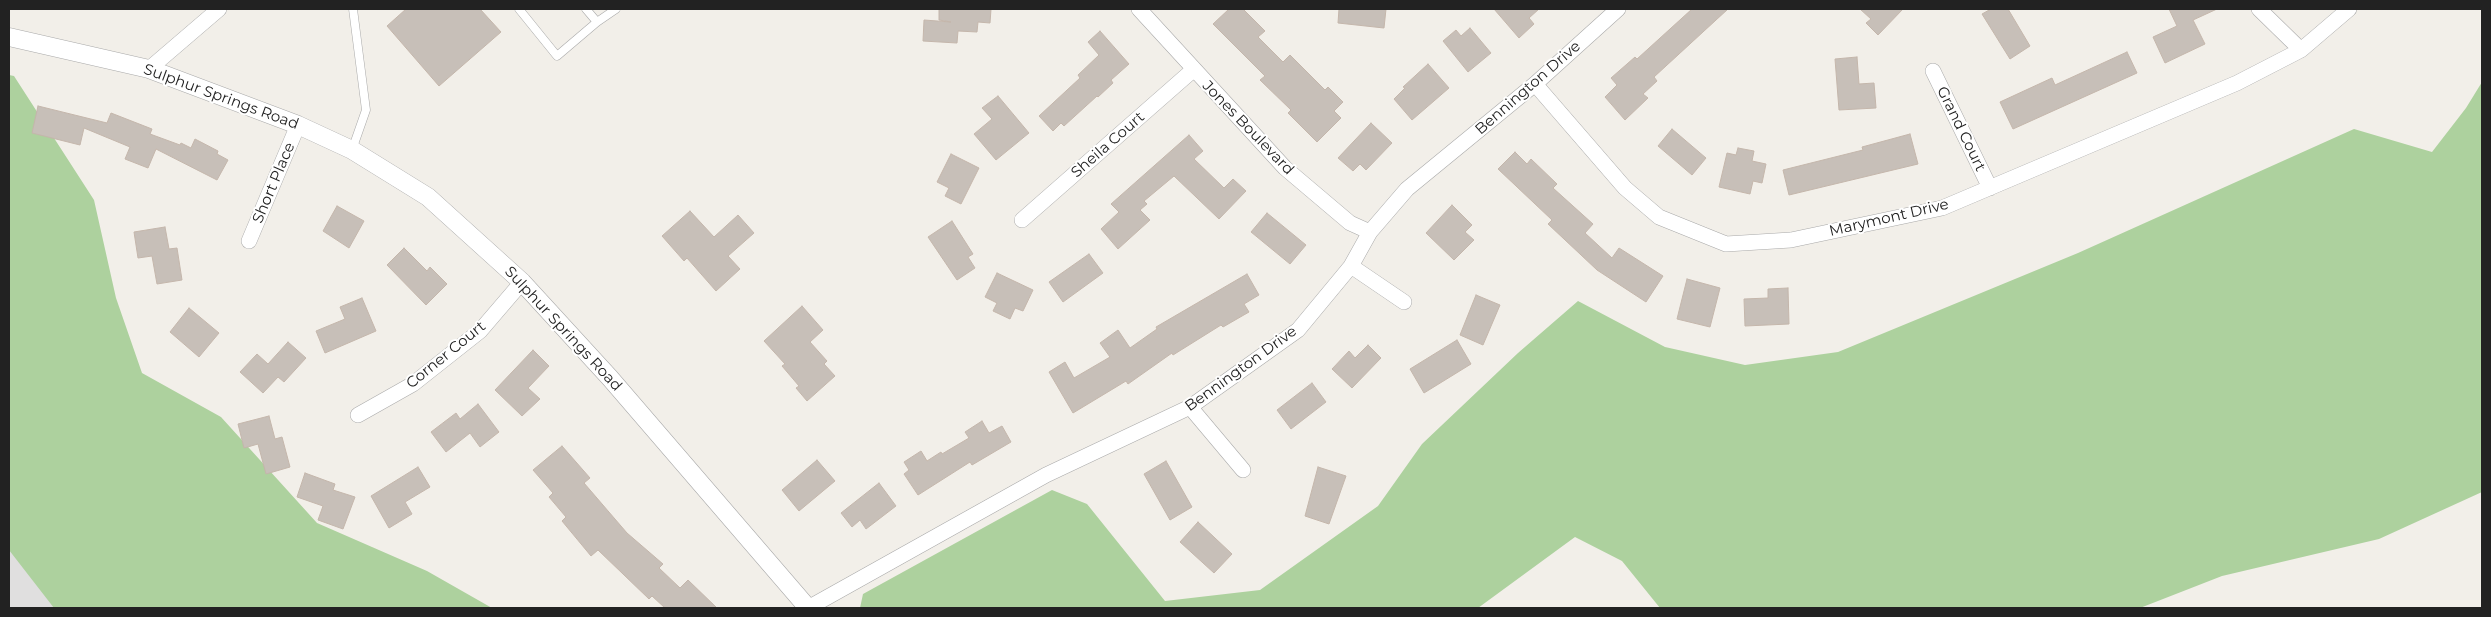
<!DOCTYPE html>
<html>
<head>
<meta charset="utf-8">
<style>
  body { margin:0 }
  #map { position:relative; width:2491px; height:617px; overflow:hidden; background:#f2efe9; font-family:Montserrat,sans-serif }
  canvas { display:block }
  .frame { position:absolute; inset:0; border:10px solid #222; pointer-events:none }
</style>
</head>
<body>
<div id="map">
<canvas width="2491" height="617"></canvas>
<div class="frame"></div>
</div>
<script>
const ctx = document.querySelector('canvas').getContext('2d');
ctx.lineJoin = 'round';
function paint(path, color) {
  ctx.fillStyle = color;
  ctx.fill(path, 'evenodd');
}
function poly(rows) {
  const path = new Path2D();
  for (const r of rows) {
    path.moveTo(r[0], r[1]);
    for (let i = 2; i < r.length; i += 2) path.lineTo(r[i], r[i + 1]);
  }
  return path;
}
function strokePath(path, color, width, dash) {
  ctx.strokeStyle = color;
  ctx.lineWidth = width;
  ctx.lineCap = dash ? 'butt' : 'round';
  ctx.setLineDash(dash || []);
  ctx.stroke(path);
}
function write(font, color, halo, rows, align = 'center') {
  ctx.font = font + ' Montserrat,sans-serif';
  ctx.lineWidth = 4;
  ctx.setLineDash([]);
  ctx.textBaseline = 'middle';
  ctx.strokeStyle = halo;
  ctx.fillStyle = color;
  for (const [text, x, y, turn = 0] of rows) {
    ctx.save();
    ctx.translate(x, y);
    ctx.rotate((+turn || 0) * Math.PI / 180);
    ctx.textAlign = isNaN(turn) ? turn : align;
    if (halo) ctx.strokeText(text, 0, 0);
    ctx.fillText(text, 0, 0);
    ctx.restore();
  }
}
const residential = poly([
  [9,515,84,608,9,608]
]);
const forest = poly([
  [9,75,14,76,94,200,116,298,142,373,221,417,317,523,427,571,492,608,54,608,9,550],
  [2482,82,2482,492,2379,539,2222,576,2140,608,1660,608,1622,561,1575,537,1478,608,860,608,863,594,1052,490,1087,504,1165,601,1260,590,1378,506,1422,444,1518,353,1578,301,1665,347,1745,365,1838,352,2078,253,2354,129,2432,152,2466,108]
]);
const building = poly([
  [406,9,480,9,501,32,439,86,387,26,406,9],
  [939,9,991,9,990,23,978,22,977,32,958,31,957,43,923,41,924,20,951,22,939,20,939,9],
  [1229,9,1243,9,1265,31,1258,37,1283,62,1290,55,1325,90,1328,87,1343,102,1334,111,1341,118,1317,142,1288,113,1291,110,1260,80,1265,76,1213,24,1229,9],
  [1339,9,1386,9,1384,28,1338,23,1339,9],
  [1494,9,1539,9,1529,18,1534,24,1519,38,1494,9],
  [1692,9,1728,9,1654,77,1657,81,1643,94,1648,98,1625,120,1605,97,1617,85,1611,78,1635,57,1637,59,1692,9],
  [1860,9,1903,9,1878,35,1866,23,1871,19,1860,9],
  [1991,9,2008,9,2030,46,2010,59,1982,14,1991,9],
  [2169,9,2217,9,2193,20,2205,44,2165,63,2153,37,2177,26,2169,9],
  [1470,28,1491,53,1468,72,1443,41,1456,30,1461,36,1470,28],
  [1100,31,1129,64,1111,80,1113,83,1098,97,1097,96,1064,126,1061,123,1053,131,1039,116,1080,78,1078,75,1099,55,1088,42,1100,31],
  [2127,52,2137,73,2013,129,2000,102,2052,78,2055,85,2127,52],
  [1857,57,1859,84,1874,83,1876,108,1839,110,1835,59,1857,57],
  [1428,64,1449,88,1412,120,1394,99,1405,88,1403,87,1428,64],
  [998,96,1029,133,996,160,974,134,992,119,982,108,998,96],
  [38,106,107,123,111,113,152,129,150,134,180,145,181,143,191,148,195,139,218,151,217,154,228,160,217,180,156,149,148,168,125,159,130,147,84,128,80,145,32,133,38,106],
  [1371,123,1392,143,1366,170,1360,164,1353,171,1338,158,1371,123],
  [1672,129,1706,158,1692,175,1658,146,1672,129],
  [1910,134,1918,164,1789,195,1783,170,1863,150,1862,147,1910,134],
  [1189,135,1203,151,1194,159,1224,188,1233,179,1246,191,1219,219,1174,176,1144,201,1147,204,1140,210,1150,220,1118,249,1101,229,1119,212,1111,204,1189,135],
  [1738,148,1754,151,1752,161,1766,164,1762,183,1753,181,1750,194,1719,187,1727,153,1736,155,1738,148],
  [1515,152,1527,164,1531,159,1557,184,1553,188,1593,224,1585,233,1612,258,1619,248,1663,276,1646,302,1597,270,1548,224,1552,220,1498,169,1515,152],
  [951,154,979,168,961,204,945,196,949,188,937,182,951,154],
  [1452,205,1472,225,1465,232,1474,240,1454,260,1426,233,1452,205],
  [337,206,364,221,349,248,323,231,337,206],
  [690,211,714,237,738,215,754,233,728,256,740,269,716,291,687,258,684,261,662,236,690,211],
  [1267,213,1306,245,1290,264,1251,232,1267,213],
  [952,221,973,254,968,257,975,268,957,280,928,237,952,221],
  [165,227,169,249,177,248,182,280,157,284,152,256,138,258,134,232,165,227],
  [404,248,427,271,430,267,447,284,426,305,387,265,404,248],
  [1089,254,1103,273,1063,302,1049,282,1089,254],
  [997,273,1033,290,1023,311,1015,308,1010,319,993,311,997,303,985,297,997,273],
  [1247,274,1259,295,1244,304,1249,312,1223,327,1221,325,1173,355,1172,353,1128,384,1126,381,1073,413,1049,372,1065,362,1074,378,1110,357,1100,343,1118,330,1130,348,1157,329,1156,327,1247,274],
  [1687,279,1720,288,1710,327,1677,319,1687,279],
  [1788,288,1789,324,1745,326,1744,299,1768,298,1768,289,1788,288],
  [1476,295,1500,305,1483,345,1460,335,1476,295],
  [362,298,376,331,325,353,316,331,345,319,340,307,362,298],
  [802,306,823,330,810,342,827,361,824,364,835,376,807,401,796,388,799,386,782,366,785,364,764,341,802,306],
  [189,308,219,333,199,357,170,332,189,308],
  [1457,340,1471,364,1424,393,1410,369,1457,340],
  [288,342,306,358,284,382,278,377,263,393,240,372,257,354,268,364,288,342],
  [1368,345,1381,358,1352,388,1332,369,1349,351,1355,358,1368,345],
  [533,350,549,366,528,388,540,399,522,416,495,390,533,350],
  [1312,383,1326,402,1291,429,1277,410,1312,383],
  [478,404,499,432,480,447,470,433,446,452,431,432,456,413,460,419,478,404],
  [269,416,275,439,282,437,290,467,266,474,258,444,244,448,238,424,269,416],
  [982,421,989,433,1002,426,1011,442,972,465,970,462,918,495,904,474,909,470,904,462,921,451,927,461,941,452,942,454,969,438,965,432,982,421],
  [562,446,590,478,584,483,627,533,663,564,659,568,680,588,688,580,717,608,665,608,652,596,649,599,598,550,591,556,562,521,566,517,549,497,553,493,533,470,562,446],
  [817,460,835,481,799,511,782,490,817,460],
  [1166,461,1192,507,1170,520,1144,474,1166,461],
  [418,467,430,487,405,502,412,514,389,528,371,496,418,467],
  [1318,467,1346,476,1329,524,1305,516,1318,467],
  [305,473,335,484,333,490,355,497,343,529,318,520,323,506,297,497,305,473],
  [879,483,896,506,866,529,860,520,852,527,841,513,879,483],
  [1198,522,1232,554,1214,573,1180,542,1198,522]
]);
const service = poly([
  [519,9,557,56,597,22,586,9],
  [597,22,616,9],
  [352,150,366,110,353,9]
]);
const minor = poly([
  [1139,9,1285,168,1350,223,1370,232],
  [2259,9,2301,50],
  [149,69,219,9],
  [1933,71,1990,188],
  [1535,84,1625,188,1659,217,1726,244,1791,240,1942,208,2237,83,2301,50,2349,9],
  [1022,220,1193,70],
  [249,241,298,125],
  [1351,266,1404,302],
  [1190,407,1243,470],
  [358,415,413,384,480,331,522,282],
  [808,608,1046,475,1190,407,1298,330,1351,266,1370,232,1407,189,1535,84,1618,9]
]);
const tertiary = poly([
  [9,37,149,69,298,125,352,150,428,197,522,282,610,378,808,608]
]);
const streetNames = [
  ["Bennington Drive",1528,88,-41],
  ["Sulphur Springs Road",221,97,20],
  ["Jones Boulevard",1248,128,46],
  ["Grand Court",1961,129,64],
  ["Sheila Court",1108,145,-41],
  ["Short Place",274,183,-67],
  ["Marymont Drive",1889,218,-13],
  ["Sulphur Springs Road",563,329,47],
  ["Corner Court",446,355,-39],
  ["Bennington Drive",1241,369,-36]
];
paint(residential, '#e0dfdf');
paint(forest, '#add19e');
paint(building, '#c7bfb8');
strokePath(building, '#c4b6ab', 1);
strokePath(service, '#a9a9a9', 9);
strokePath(minor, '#a9a9a9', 16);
strokePath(tertiary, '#a9a9a9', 19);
strokePath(service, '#fff', 8);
strokePath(minor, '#fff', 15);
strokePath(tertiary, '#fff', 18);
write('15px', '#222', '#fff', streetNames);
</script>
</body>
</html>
